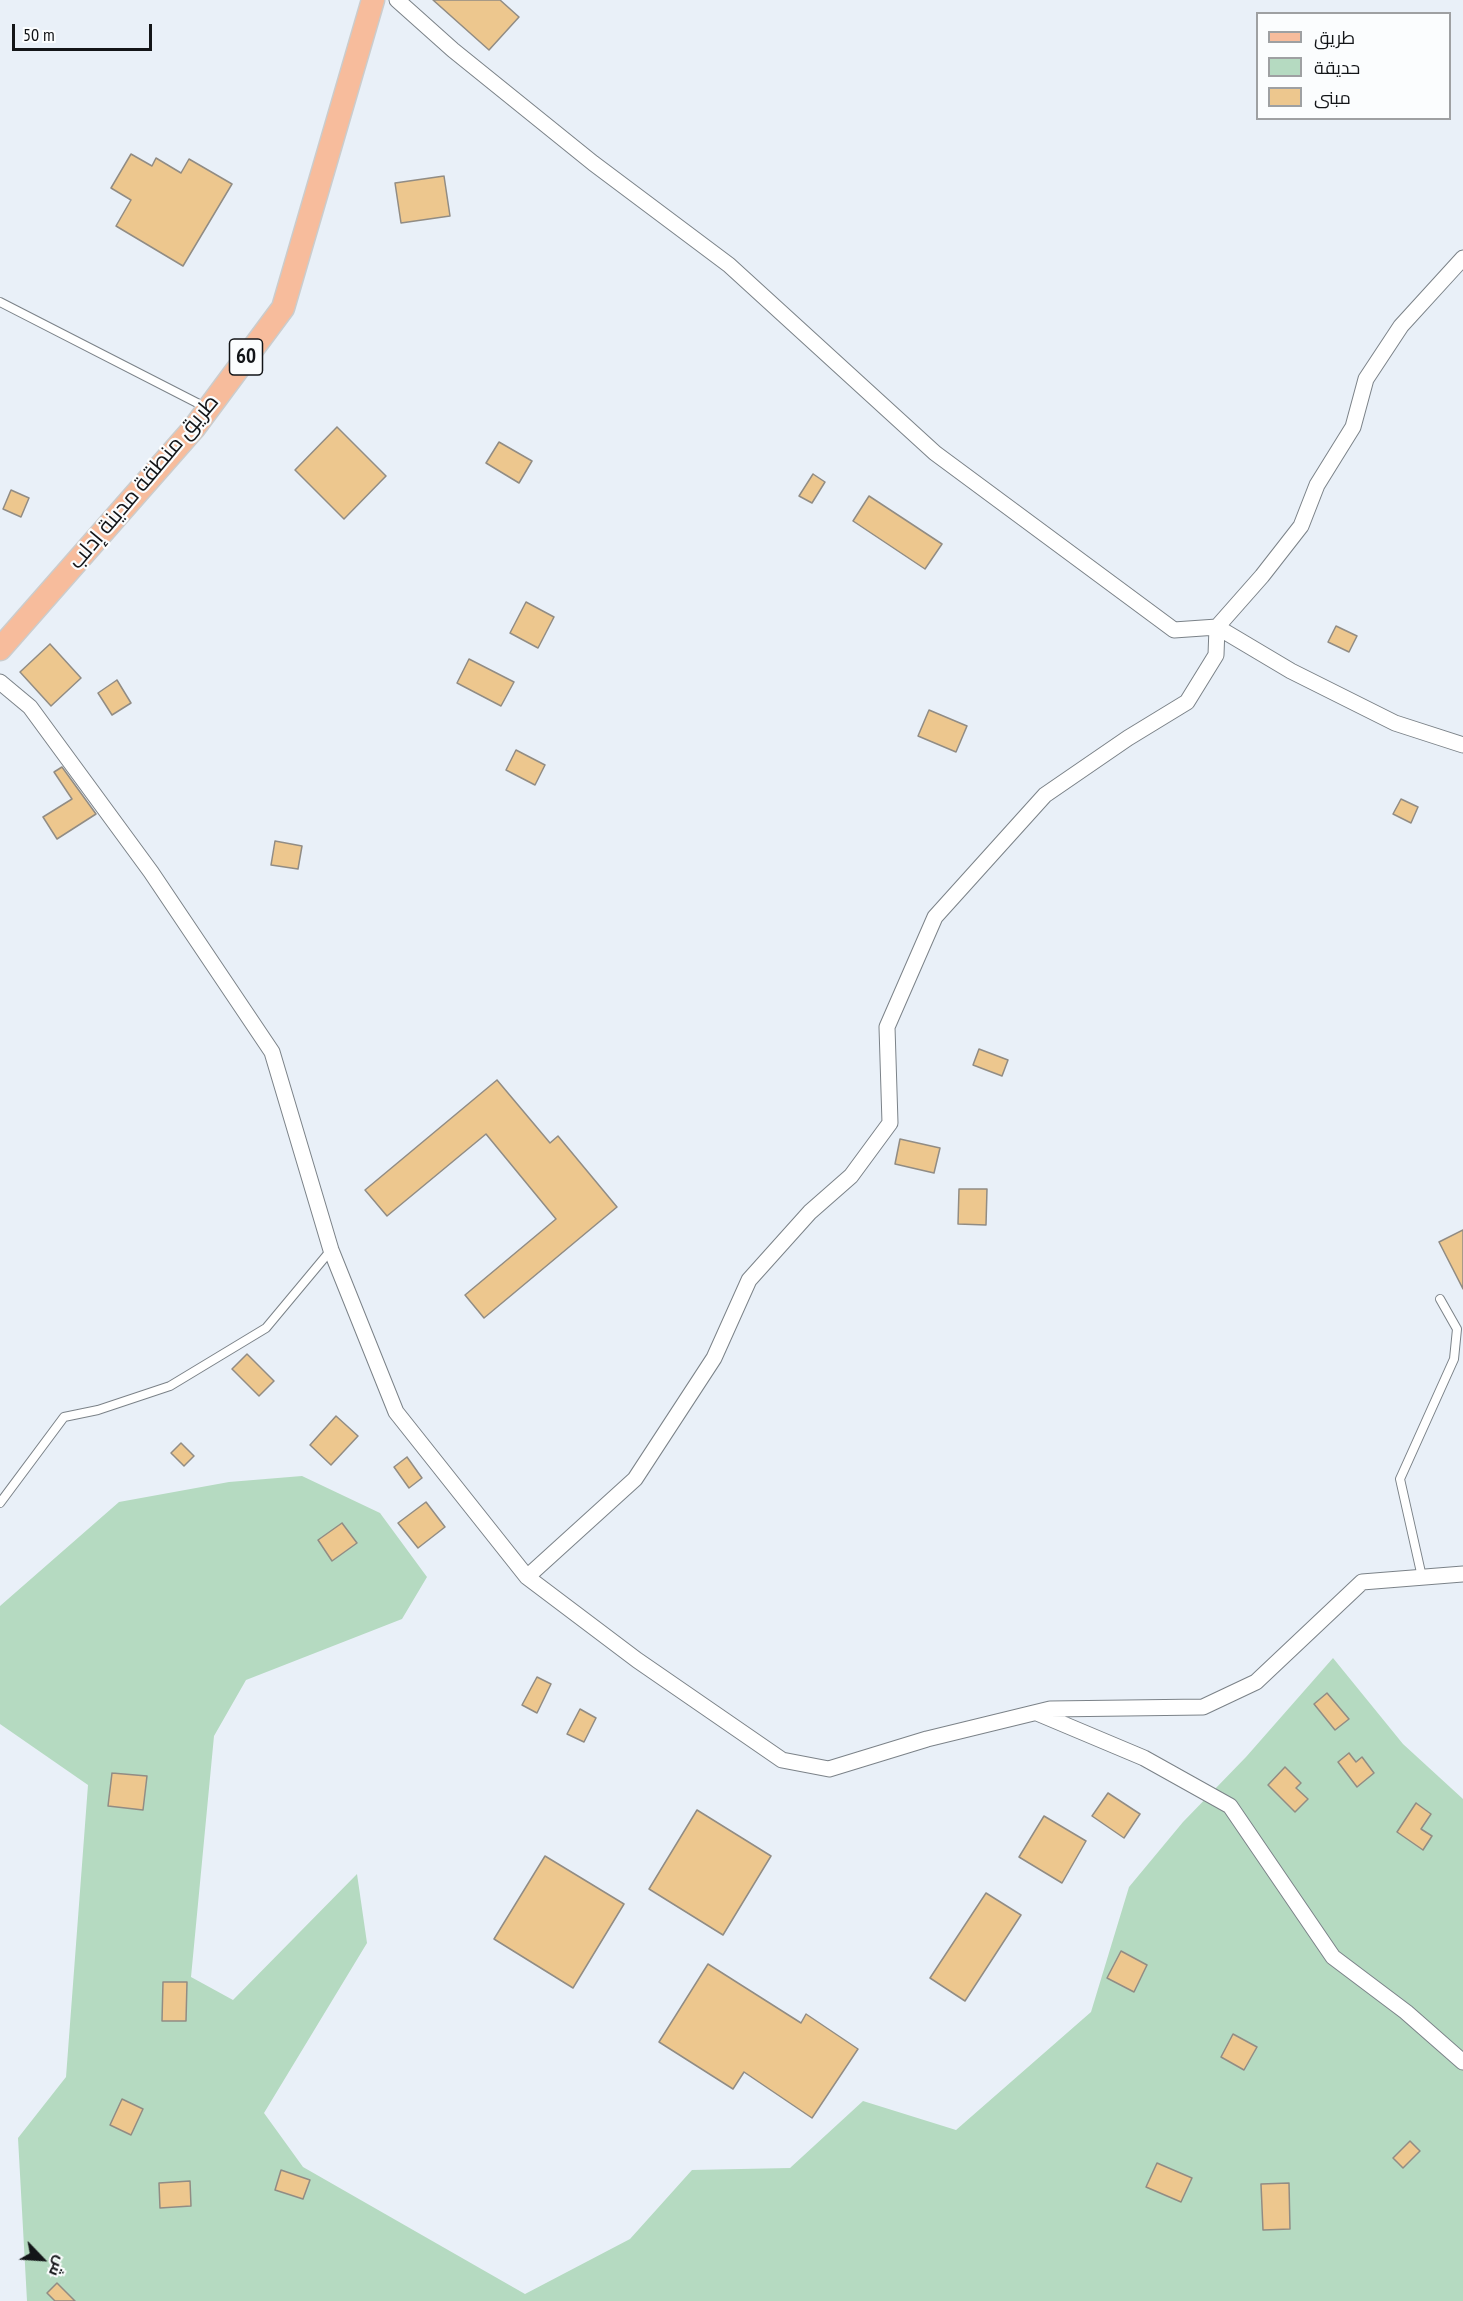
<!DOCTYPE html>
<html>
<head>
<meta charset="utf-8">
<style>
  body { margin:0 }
  #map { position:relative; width:1463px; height:2301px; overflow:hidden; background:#e9f0f8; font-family:"PT Sans Narrow",Cairo,sans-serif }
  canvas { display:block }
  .legend { position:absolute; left:1256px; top:12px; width:195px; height:108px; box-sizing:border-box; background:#fbfdfe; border:2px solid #9ea0a2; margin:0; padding:8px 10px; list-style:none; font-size:18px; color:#131518 }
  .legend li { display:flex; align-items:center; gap:12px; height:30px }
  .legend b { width:30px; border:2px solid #9ea0a2 }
  .north { position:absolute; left:12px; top:2229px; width:60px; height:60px; -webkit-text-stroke:4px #fbfdfe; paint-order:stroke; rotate:115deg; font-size:16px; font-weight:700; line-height:24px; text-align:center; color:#131518 }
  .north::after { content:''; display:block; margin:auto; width:21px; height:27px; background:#131518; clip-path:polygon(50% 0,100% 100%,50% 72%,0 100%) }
  .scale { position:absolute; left:12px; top:24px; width:140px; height:27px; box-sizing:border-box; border:3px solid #131518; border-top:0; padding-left:8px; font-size:18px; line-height:21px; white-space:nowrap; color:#131518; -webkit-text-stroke:4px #fbfdfe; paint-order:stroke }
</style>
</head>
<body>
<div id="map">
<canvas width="1463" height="2301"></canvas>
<ul class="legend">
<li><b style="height:8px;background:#f7bc9c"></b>طريق</li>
<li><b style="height:16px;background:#b5dac1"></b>حديقة</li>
<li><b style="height:16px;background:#edc78e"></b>مبنى</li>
</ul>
<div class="north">ش</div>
<div class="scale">50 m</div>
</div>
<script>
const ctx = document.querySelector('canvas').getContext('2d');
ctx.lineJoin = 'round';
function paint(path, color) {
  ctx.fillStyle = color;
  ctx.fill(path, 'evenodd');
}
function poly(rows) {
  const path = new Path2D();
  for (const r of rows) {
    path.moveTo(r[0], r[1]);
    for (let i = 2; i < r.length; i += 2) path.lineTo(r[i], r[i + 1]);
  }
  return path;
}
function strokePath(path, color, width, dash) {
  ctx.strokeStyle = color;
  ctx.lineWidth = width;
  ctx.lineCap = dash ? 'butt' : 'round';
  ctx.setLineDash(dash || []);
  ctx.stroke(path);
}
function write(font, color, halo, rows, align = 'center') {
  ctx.font = font + ' "PT Sans Narrow",Cairo,sans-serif';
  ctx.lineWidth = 4.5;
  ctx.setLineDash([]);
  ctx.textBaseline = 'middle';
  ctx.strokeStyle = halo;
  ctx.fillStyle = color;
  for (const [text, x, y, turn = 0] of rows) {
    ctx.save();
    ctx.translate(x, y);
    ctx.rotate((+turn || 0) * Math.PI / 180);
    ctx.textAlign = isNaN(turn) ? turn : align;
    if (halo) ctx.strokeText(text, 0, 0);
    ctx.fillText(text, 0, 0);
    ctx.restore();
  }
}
const green = poly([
  [302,1476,380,1513,427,1577,402,1619,246,1680,214,1736,191,1977,233,2000,357,1874,367,1943,264,2113,303,2167,525,2294,630,2239,692,2170,790,2168,863,2101,956,2130,1091,2012,1129,1887,1183,1822,1246,1757,1333,1658,1403,1744,1463,1799,1463,2301,27,2301,18,2138,66,2077,88,1785,0,1724,0,1606,119,1502,229,1482]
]);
const building = poly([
  [433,0,500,0,519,17,489,50,433,0],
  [131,154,152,166,156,158,181,173,189,159,232,184,183,266,116,226,131,200,111,188,131,154],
  [444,176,450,216,401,223,395,183,444,176],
  [337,427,386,476,344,519,295,470,337,427],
  [499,442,532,461,519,483,486,463,499,442],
  [813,474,825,482,812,503,799,496,813,474],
  [11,490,29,498,21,517,3,509,11,490],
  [869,496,942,544,925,569,853,521,869,496],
  [526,602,554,617,538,648,510,633,526,602],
  [1336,626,1357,636,1349,652,1328,642,1336,626],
  [50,644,81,678,51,706,20,672,50,644],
  [469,659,514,682,501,706,457,683,469,659],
  [117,680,131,703,112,715,98,693,117,680],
  [929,710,967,726,956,752,918,736,929,710],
  [516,750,545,765,535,785,506,770,516,750],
  [62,767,96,814,57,839,43,817,72,799,54,772,62,767],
  [1401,799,1418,807,1411,823,1393,814,1401,799],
  [275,841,302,846,298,869,271,865,275,841],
  [979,1049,1008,1060,1002,1076,973,1065,979,1049],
  [497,1080,550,1143,558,1136,617,1207,484,1318,465,1295,556,1219,486,1134,387,1216,365,1190,497,1080],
  [900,1139,940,1148,934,1173,895,1164,900,1139],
  [959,1189,987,1189,986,1225,958,1224,959,1189],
  [1463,1230,1463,1289,1439,1242,1463,1230],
  [247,1354,274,1381,259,1396,232,1369,247,1354],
  [336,1416,358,1436,331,1465,310,1445,336,1416],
  [181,1443,194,1456,184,1466,171,1453,181,1443],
  [407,1457,422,1478,409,1488,394,1467,407,1457],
  [426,1502,445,1527,418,1548,398,1523,426,1502],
  [342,1523,357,1543,332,1561,318,1540,342,1523],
  [537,1677,551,1684,537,1713,522,1705,537,1677],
  [1327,1693,1349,1719,1335,1730,1314,1704,1327,1693],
  [580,1709,596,1718,584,1742,567,1734,580,1709],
  [1349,1753,1356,1762,1362,1757,1374,1773,1357,1787,1338,1762,1349,1753],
  [1285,1767,1301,1783,1296,1788,1308,1799,1295,1812,1268,1785,1285,1767],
  [112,1773,147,1776,143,1810,108,1806,112,1773],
  [1108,1793,1140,1814,1124,1838,1092,1816,1108,1793],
  [1416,1803,1431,1814,1421,1829,1432,1836,1423,1850,1397,1832,1416,1803],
  [697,1810,771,1856,723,1935,649,1889,697,1810],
  [1044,1816,1086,1841,1062,1883,1019,1857,1044,1816],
  [545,1856,624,1904,573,1988,494,1939,545,1856],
  [986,1893,1021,1915,965,2001,930,1978,986,1893],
  [1121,1951,1147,1965,1134,1992,1107,1978,1121,1951],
  [708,1964,801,2023,806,2014,858,2049,812,2118,744,2072,733,2089,659,2042,708,1964],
  [163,1982,187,1982,186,2021,162,2021,163,1982],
  [1233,2034,1257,2047,1244,2070,1221,2057,1233,2034],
  [122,2099,143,2109,131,2135,110,2125,122,2099],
  [1410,2141,1420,2151,1403,2168,1393,2158,1410,2141],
  [1157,2163,1192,2178,1181,2202,1146,2187,1157,2163],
  [281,2170,310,2180,303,2199,275,2190,281,2170],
  [190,2181,191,2206,160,2208,159,2183,190,2181],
  [1289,2183,1290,2229,1263,2230,1261,2184,1289,2183],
  [57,2283,75,2301,55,2301,47,2293,57,2283]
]);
const lane = poly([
  [0,302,207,408],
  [0,1503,64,1417,98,1410,170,1386,266,1328,331,1250],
  [1422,1577,1400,1479,1454,1359,1457,1329,1440,1299]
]);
const street = poly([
  [397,0,453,50,593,163,729,265,935,453,1174,630,1217,627,1291,671,1395,723,1463,745],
  [0,682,30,707,151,872,272,1052,331,1250,396,1412,527,1577,637,1660,782,1760,829,1769,927,1739,1050,1709,1203,1707,1256,1682,1362,1582,1463,1574],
  [527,1577,635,1479,714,1358,749,1280,810,1212,851,1176,890,1123,887,1027,935,917,1045,795,1128,738,1187,702,1216,655,1217,627,1262,576,1301,526,1317,485,1353,427,1366,379,1401,326,1463,258],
  [1037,1713,1144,1758,1230,1806,1333,1957,1406,2012,1463,2062]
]);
const primary = poly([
  [0,649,194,428,283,308,373,0]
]);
const shields = [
  [246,357,33]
];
const shieldNames = [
  ["60",246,357]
];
const streetNames = [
  ["طريق منطقة مدينة إدلب",144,482,-50]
];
paint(green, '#b5dac1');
paint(building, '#edc78e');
strokePath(building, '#918c84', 1.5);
strokePath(lane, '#7b8288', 10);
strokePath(street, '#7b8288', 17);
strokePath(primary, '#cbcccc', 25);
strokePath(lane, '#fff', 8);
strokePath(street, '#fff', 15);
strokePath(primary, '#f7bc9c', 22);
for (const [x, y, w] of shields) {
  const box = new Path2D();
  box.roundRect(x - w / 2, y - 18, w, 36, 4.5);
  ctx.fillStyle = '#fbfdfe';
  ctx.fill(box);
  strokePath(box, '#131518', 1.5);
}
write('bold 21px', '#131518', null, shieldNames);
write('22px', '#131518', '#fbfdfe', streetNames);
</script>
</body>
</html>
